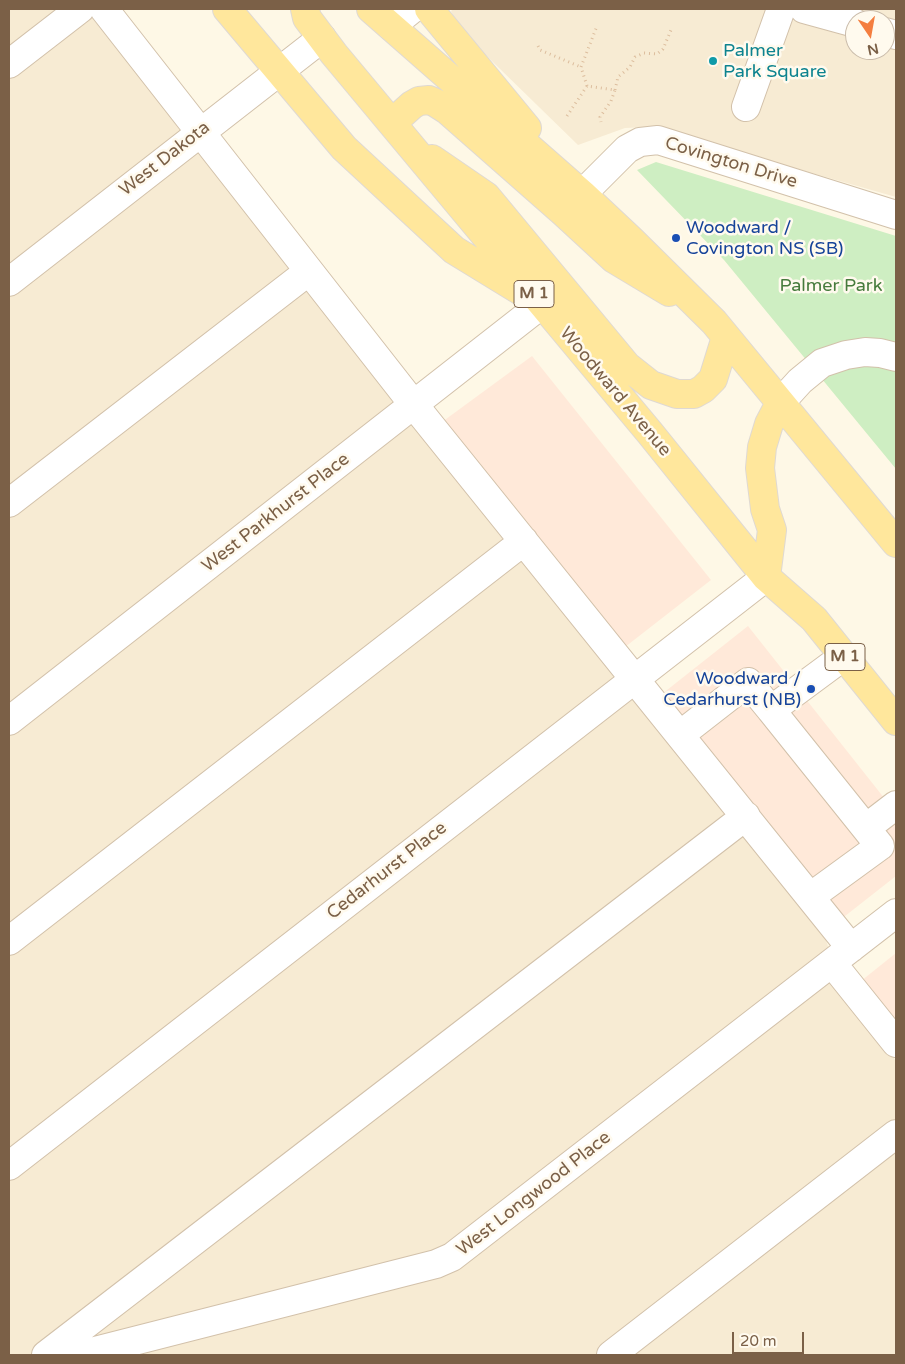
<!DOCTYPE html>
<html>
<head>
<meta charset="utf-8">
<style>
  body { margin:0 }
  #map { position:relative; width:905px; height:1364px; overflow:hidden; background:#fef8e6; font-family:"Varela Round",sans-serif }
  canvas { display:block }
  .frame { position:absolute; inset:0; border:10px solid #7b6047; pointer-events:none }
  .north { position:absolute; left:845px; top:10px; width:50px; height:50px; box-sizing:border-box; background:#fffaee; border:1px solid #cabcab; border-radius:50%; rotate:168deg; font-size:14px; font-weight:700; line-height:20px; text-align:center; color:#7b6047 }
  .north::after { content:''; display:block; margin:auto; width:18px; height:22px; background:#f47e3f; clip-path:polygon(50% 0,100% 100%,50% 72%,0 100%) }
  .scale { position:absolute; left:732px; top:1332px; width:72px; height:22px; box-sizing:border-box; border:2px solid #7b6047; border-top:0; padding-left:6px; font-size:15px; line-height:18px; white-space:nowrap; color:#7b6047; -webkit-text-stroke:4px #fffaee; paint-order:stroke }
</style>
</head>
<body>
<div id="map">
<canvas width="905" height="1364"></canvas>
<div class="frame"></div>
<div class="north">N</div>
<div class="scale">20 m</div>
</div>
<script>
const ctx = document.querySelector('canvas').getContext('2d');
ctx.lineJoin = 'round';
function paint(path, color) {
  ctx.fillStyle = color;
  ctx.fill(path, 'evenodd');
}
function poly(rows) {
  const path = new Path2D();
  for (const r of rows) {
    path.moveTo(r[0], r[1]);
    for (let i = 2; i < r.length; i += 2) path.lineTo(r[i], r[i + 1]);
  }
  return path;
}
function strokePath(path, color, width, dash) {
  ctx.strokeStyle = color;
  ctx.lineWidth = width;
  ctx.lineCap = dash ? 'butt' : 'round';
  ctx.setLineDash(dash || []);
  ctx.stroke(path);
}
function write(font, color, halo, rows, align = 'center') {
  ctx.font = font + ' "Varela Round",sans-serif';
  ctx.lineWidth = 5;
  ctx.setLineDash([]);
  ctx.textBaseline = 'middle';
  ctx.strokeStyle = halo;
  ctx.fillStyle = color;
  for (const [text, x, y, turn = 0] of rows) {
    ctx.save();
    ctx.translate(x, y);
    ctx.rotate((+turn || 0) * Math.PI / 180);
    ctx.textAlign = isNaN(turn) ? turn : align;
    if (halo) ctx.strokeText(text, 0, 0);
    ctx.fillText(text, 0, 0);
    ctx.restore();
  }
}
const residential = poly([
  [9,9,85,9,823,931,844,995,896,1061,896,1355,9,1355],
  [453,9,896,9,896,197,650,127,625,128,578,145,458,28,451,11],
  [855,20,885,20,885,50,855,50]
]);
const commercial = poly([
  [532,356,711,580,625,647,442,422],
  [748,626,896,813,896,876,840,920,662,694],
  [896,953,896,1024,861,981]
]);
const green = poly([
  [656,162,896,236,896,469,724,260,637,170]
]);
const path = poly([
  [538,46,540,50,581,67],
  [587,86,581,67,597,26],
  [615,90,618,77,630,67,635,57,644,53,657,54,663,49,671,30],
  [567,116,587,86,615,90,611,101,600,117,601,122]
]);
const minor = poly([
  [104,9,414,405,851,948],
  [804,9,855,23],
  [391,26,412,9],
  [885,32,896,35],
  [9,64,80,9],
  [746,107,781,9],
  [582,194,627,149,640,142,658,140,896,215],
  [9,282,322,38],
  [780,403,800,381,822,363,846,355,865,352,880,353,896,357],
  [9,503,309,271],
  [771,710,880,846,810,897],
  [9,721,542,304],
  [680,735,748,682,771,710,844,656],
  [866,828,896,805],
  [9,941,524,541],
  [832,963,896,1043],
  [9,1166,766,577],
  [46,1355,746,816],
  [79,1355,436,1264,452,1257,896,913],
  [611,1355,896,1134]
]);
const major = poly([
  [227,9,344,148,454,250,521,291],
  [305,9,307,18,334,54,650,433,766,577,814,619,896,721],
  [371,9,582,194,632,241,714,322,896,543],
  [429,9,527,128],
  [392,123,412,105,419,101,429,100,436,103,447,110,563,212,614,259,669,292],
  [432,159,486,196,627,366,651,385,677,394,694,394,703,389,713,379,726,337],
  [766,577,772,530,765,509,760,468,762,447,769,424,780,403]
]);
const markers = [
  [713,61,5,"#0f9aa8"],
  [676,238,5,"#1a4fb4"],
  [811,689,5,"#1a4fb4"]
];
const shields = [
  [534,294,40],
  [845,657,40]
];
const shieldNames = [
  ["M 1",534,294],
  ["M 1",845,657]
];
const cultureNames = [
  ["Palmer",723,51],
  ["Park Square",723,72]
];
const streetNames = [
  ["West Dakota",165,159,-38],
  ["Covington Drive",731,163,17],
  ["Woodward Avenue",615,392,50],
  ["West Parkhurst Place",276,513,-38],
  ["Cedarhurst Place",387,871,-38],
  ["West Longwood Place",534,1194,-38]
];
const transitNames = [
  ["Woodward /",686,228],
  ["Covington NS (SB)",686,249],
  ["Woodward /",801,679,"right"],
  ["Cedarhurst (NB)",801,700,"right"]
];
const parkNames = [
  ["Palmer Park",831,286]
];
paint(residential, '#f7ebd3');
paint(commercial, '#ffe9d9');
paint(green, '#ceeec2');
strokePath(minor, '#d2c1aa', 30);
strokePath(major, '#dfd9d3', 30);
strokePath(path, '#dcbd9d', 3, [1, 4]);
strokePath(minor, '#fff', 28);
strokePath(major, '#ffe79c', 28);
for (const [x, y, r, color] of markers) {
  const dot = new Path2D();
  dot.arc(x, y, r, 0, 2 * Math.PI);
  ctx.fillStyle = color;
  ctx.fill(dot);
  strokePath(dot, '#fffaee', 2);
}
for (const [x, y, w] of shields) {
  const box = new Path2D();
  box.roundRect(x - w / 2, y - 13.5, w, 27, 4);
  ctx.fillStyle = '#fffaee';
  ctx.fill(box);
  strokePath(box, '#7b6047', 1);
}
write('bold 16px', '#7b6047', null, shieldNames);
write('18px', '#0d838f', '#fffaee', cultureNames, 'left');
write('18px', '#7b6047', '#fffaee', streetNames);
write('18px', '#164399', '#fffaee', transitNames, 'left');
write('18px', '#467b3c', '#fffaee', parkNames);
</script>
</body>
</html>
